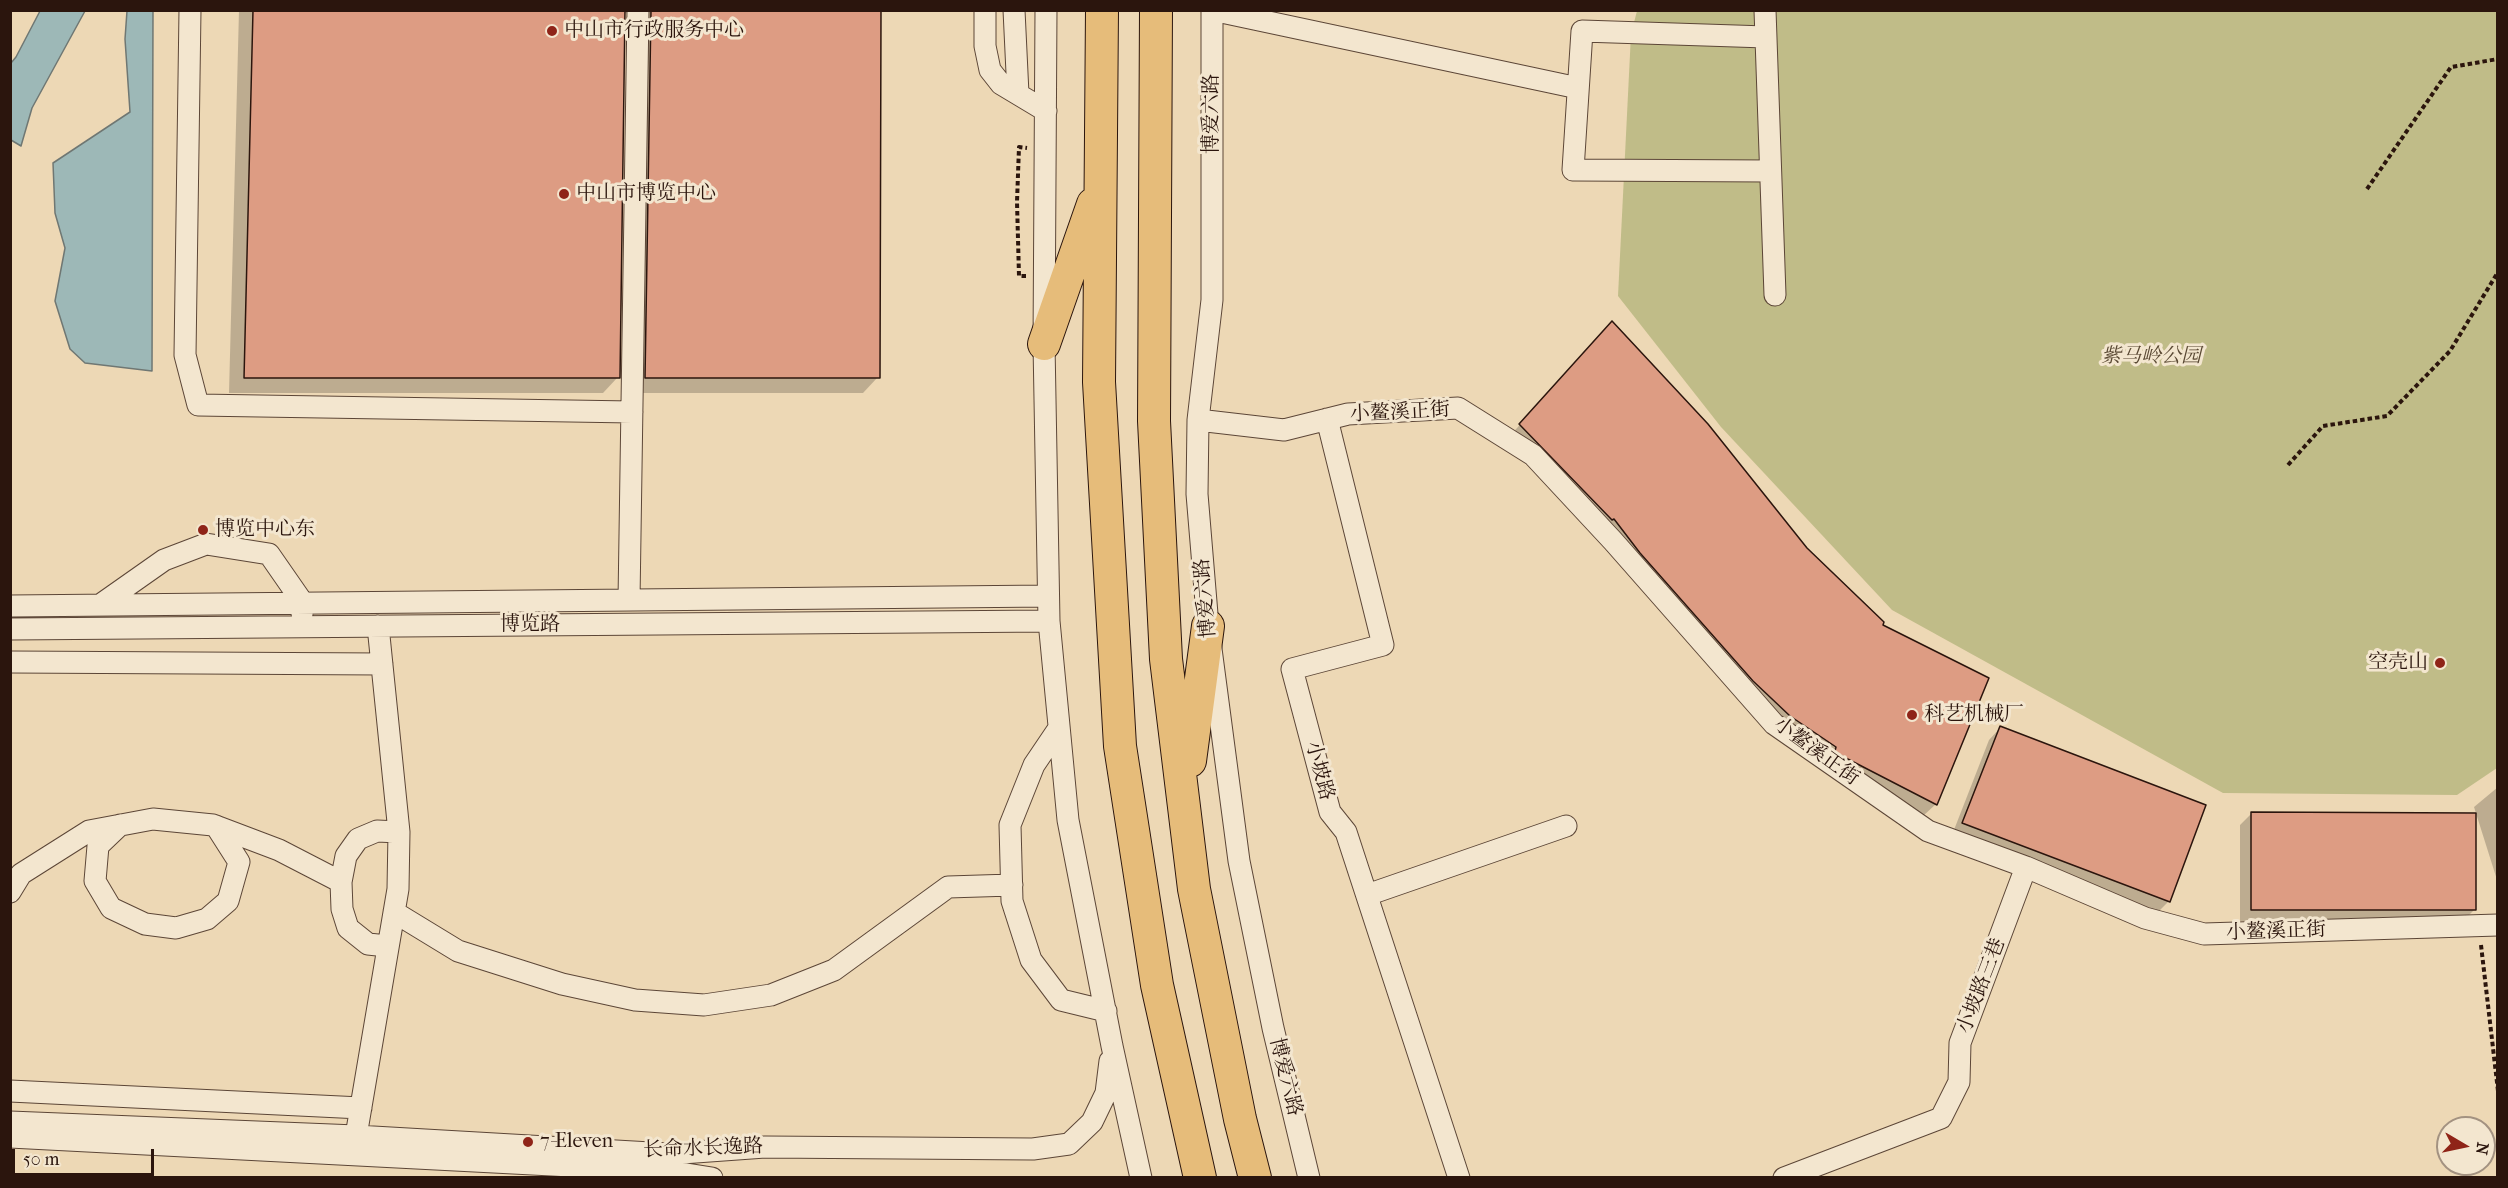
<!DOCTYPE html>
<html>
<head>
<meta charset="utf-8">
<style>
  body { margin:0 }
  #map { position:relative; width:2508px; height:1188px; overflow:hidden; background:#edd8b5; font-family:"IM FELL French Canon",serif }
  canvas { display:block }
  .frame { position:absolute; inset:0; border:12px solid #2b150d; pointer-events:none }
  .north { position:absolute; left:2436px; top:1116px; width:60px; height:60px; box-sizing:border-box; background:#f3e6cf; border:2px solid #a39281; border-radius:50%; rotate:99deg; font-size:16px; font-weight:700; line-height:24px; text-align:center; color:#2b150d }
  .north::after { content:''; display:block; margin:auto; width:21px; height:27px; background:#8f2418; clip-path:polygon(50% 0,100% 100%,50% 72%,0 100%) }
  .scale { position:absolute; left:12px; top:1149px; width:142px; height:27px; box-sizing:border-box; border:3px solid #2b150d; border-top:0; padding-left:8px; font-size:18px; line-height:21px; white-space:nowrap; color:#2b150d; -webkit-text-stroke:4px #f3e6cf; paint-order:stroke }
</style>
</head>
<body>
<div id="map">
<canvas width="2508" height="1188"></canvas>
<div class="frame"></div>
<div class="north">N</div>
<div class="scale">50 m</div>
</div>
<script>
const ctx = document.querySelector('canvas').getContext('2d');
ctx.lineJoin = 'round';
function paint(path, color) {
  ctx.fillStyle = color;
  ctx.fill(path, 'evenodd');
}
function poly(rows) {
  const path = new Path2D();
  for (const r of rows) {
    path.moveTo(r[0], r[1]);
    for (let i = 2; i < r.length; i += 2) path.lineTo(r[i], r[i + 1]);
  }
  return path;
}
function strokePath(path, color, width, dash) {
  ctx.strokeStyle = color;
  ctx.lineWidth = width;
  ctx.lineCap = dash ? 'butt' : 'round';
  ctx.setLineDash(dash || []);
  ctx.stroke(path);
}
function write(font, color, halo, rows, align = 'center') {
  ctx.font = font + ' "IM FELL French Canon","Noto Serif SC",serif';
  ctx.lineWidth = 6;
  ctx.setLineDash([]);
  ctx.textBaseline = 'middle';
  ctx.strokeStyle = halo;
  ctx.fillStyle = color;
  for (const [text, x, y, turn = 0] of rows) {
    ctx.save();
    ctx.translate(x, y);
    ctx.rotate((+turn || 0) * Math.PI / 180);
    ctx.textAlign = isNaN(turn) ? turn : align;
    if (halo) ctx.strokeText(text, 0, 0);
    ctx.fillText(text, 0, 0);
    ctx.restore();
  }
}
const green = poly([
  [1637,11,2497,11,2497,768,2457,795,2223,793,1892,610,1721,427,1618,296,1631,34]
]);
const water = poly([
  [40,11,85,11,32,108,21,146,11,140,11,63,16,57,40,11],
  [127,11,153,11,152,371,85,363,70,349,55,301,65,248,55,213,53,163,130,112,125,39,127,11]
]);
const shadow = poly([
  [239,10,880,10,878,377,863,393,630,393,630,14,624,13,618,377,603,393,229,393],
  [1600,336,1881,625,1936,804,1923,816,1778,729,1508,438],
  [2000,728,2169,901,2158,912,1952,835,1989,740],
  [2498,787,2498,883,2474,807],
  [2252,813,2475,909,2463,921,2240,921,2240,825]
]);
const building = poly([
  [253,10,625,10,620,378,244,378,253,10],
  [651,10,881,10,880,378,645,378,651,10],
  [1612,321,1708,424,1807,548,1884,622,1883,625,1989,678,1937,805,1840,755,1835,751,1836,747,1790,716,1753,681,1640,553,1614,519,1612,520,1519,424,1612,321],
  [2000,726,2206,805,2170,902,1962,823,2000,726],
  [2251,812,2476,813,2476,910,2251,910,2251,812]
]);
const path = poly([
  [2367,189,2451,67,2498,59],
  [1026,276,1019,276,1017,202,1019,147,1027,148],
  [2288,465,2323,426,2387,416,2450,351,2498,272],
  [2481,945,2498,1091]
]);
const minor = poly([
  [190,10,185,355,198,405,632,412],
  [985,10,985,46,990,70,1001,84,1046,111],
  [1014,10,1018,94],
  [1046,10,1044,344,1049,621,1068,820,1112,1046,1141,1178],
  [1212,10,1212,300,1198,420,1197,494,1208,626,1239,861,1273,1028,1309,1178],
  [1212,10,1578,88],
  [1765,10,1775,295],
  [1766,37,1582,31,1573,170,1770,171],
  [1327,419,1383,645,1292,669,1330,812,1346,832,1459,1178],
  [1198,420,1284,430,1348,414,1458,408,1533,455,1613,541,1774,724,1928,831,2026,867,2145,918,2204,934,2498,925],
  [629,600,638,10],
  [100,605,164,560,206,544,269,554,303,603,302,614],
  [10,606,1048,596],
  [10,629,1049,621],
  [10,662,382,664],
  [1059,728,1034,765,1010,825,1012,901,1031,960,1061,1000,1106,1011],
  [120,825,98,846,95,881,111,908,145,924,176,928,207,919,228,901,239,862,216,826],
  [10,892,21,874,89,831,153,819,213,825,279,850,341,882],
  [1367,895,1566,826],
  [394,912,458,951,562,984,635,1000,704,1005,771,995,834,970,948,887,1012,885],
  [387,946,368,944,348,928,342,909,341,882,346,856,358,839,377,831,399,832],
  [10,1091,361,1108],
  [10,1122,356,1136,668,1154,765,1147,1033,1149,1069,1144,1092,1122,1106,1093,1110,1061],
  [356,1136,398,889,399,832,378,626],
  [10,1137,668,1171,712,1178],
  [1784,1178,1941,1118,1959,1082,1960,1043,2026,867]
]);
const highway = poly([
  [1102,10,1099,382,1120,746,1157,985,1200,1178],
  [1156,10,1154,421,1166,659,1194,889,1240,1119,1255,1178],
  [1044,344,1093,204],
  [1190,761,1208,626]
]);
const markers = [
  [552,31,6,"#8f2418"],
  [564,194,6,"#8f2418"],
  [203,530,6,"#8f2418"],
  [2440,663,6,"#8f2418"],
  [1912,715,6,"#8f2418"],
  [528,1142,6,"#8f2418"]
];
const poiNames = [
  ["中山市行政服务中心",564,31],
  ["中山市博览中心",576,194],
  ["博览中心东",215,530],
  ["空壳山",2428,663,"right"],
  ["科艺机械厂",1924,715],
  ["7-Eleven",540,1142]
];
const streetNames = [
  ["博爱六路",1212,114,-90],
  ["小鳌溪正街",1400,413,-3],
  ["博爱六路",1206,598,-95],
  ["博览路",530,625],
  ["小鳌溪正街",1816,752,36],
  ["小坡路",1319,771,75],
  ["小鳌溪正街",2276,932,-2],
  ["小坡路三巷",1982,986,-69],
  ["博爱六路",1285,1077,76],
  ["长命水长逸路",703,1149,-2]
];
const parkNames = [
  ["紫马岭公园",2151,357]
];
paint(green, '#c0bc88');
paint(water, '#9db8b7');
strokePath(water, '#6f7773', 1.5);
paint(shadow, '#0003');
paint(building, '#dd9c83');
strokePath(building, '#2b150d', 1.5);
strokePath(minor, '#5c4637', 23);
strokePath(highway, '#2b150d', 34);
strokePath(path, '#2b150d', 4, [4.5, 3]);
strokePath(minor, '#f3e6cf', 21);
strokePath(highway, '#e6bc7a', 32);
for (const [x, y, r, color] of markers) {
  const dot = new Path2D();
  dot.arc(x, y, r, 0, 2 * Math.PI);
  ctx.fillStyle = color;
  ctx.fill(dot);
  strokePath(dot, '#f3e6cf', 2);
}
write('20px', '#2b150d', '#f3e6cf', poiNames, 'left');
write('20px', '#2b150d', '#f3e6cf', streetNames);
write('italic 20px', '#584732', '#f3e6cf', parkNames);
</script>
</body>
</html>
